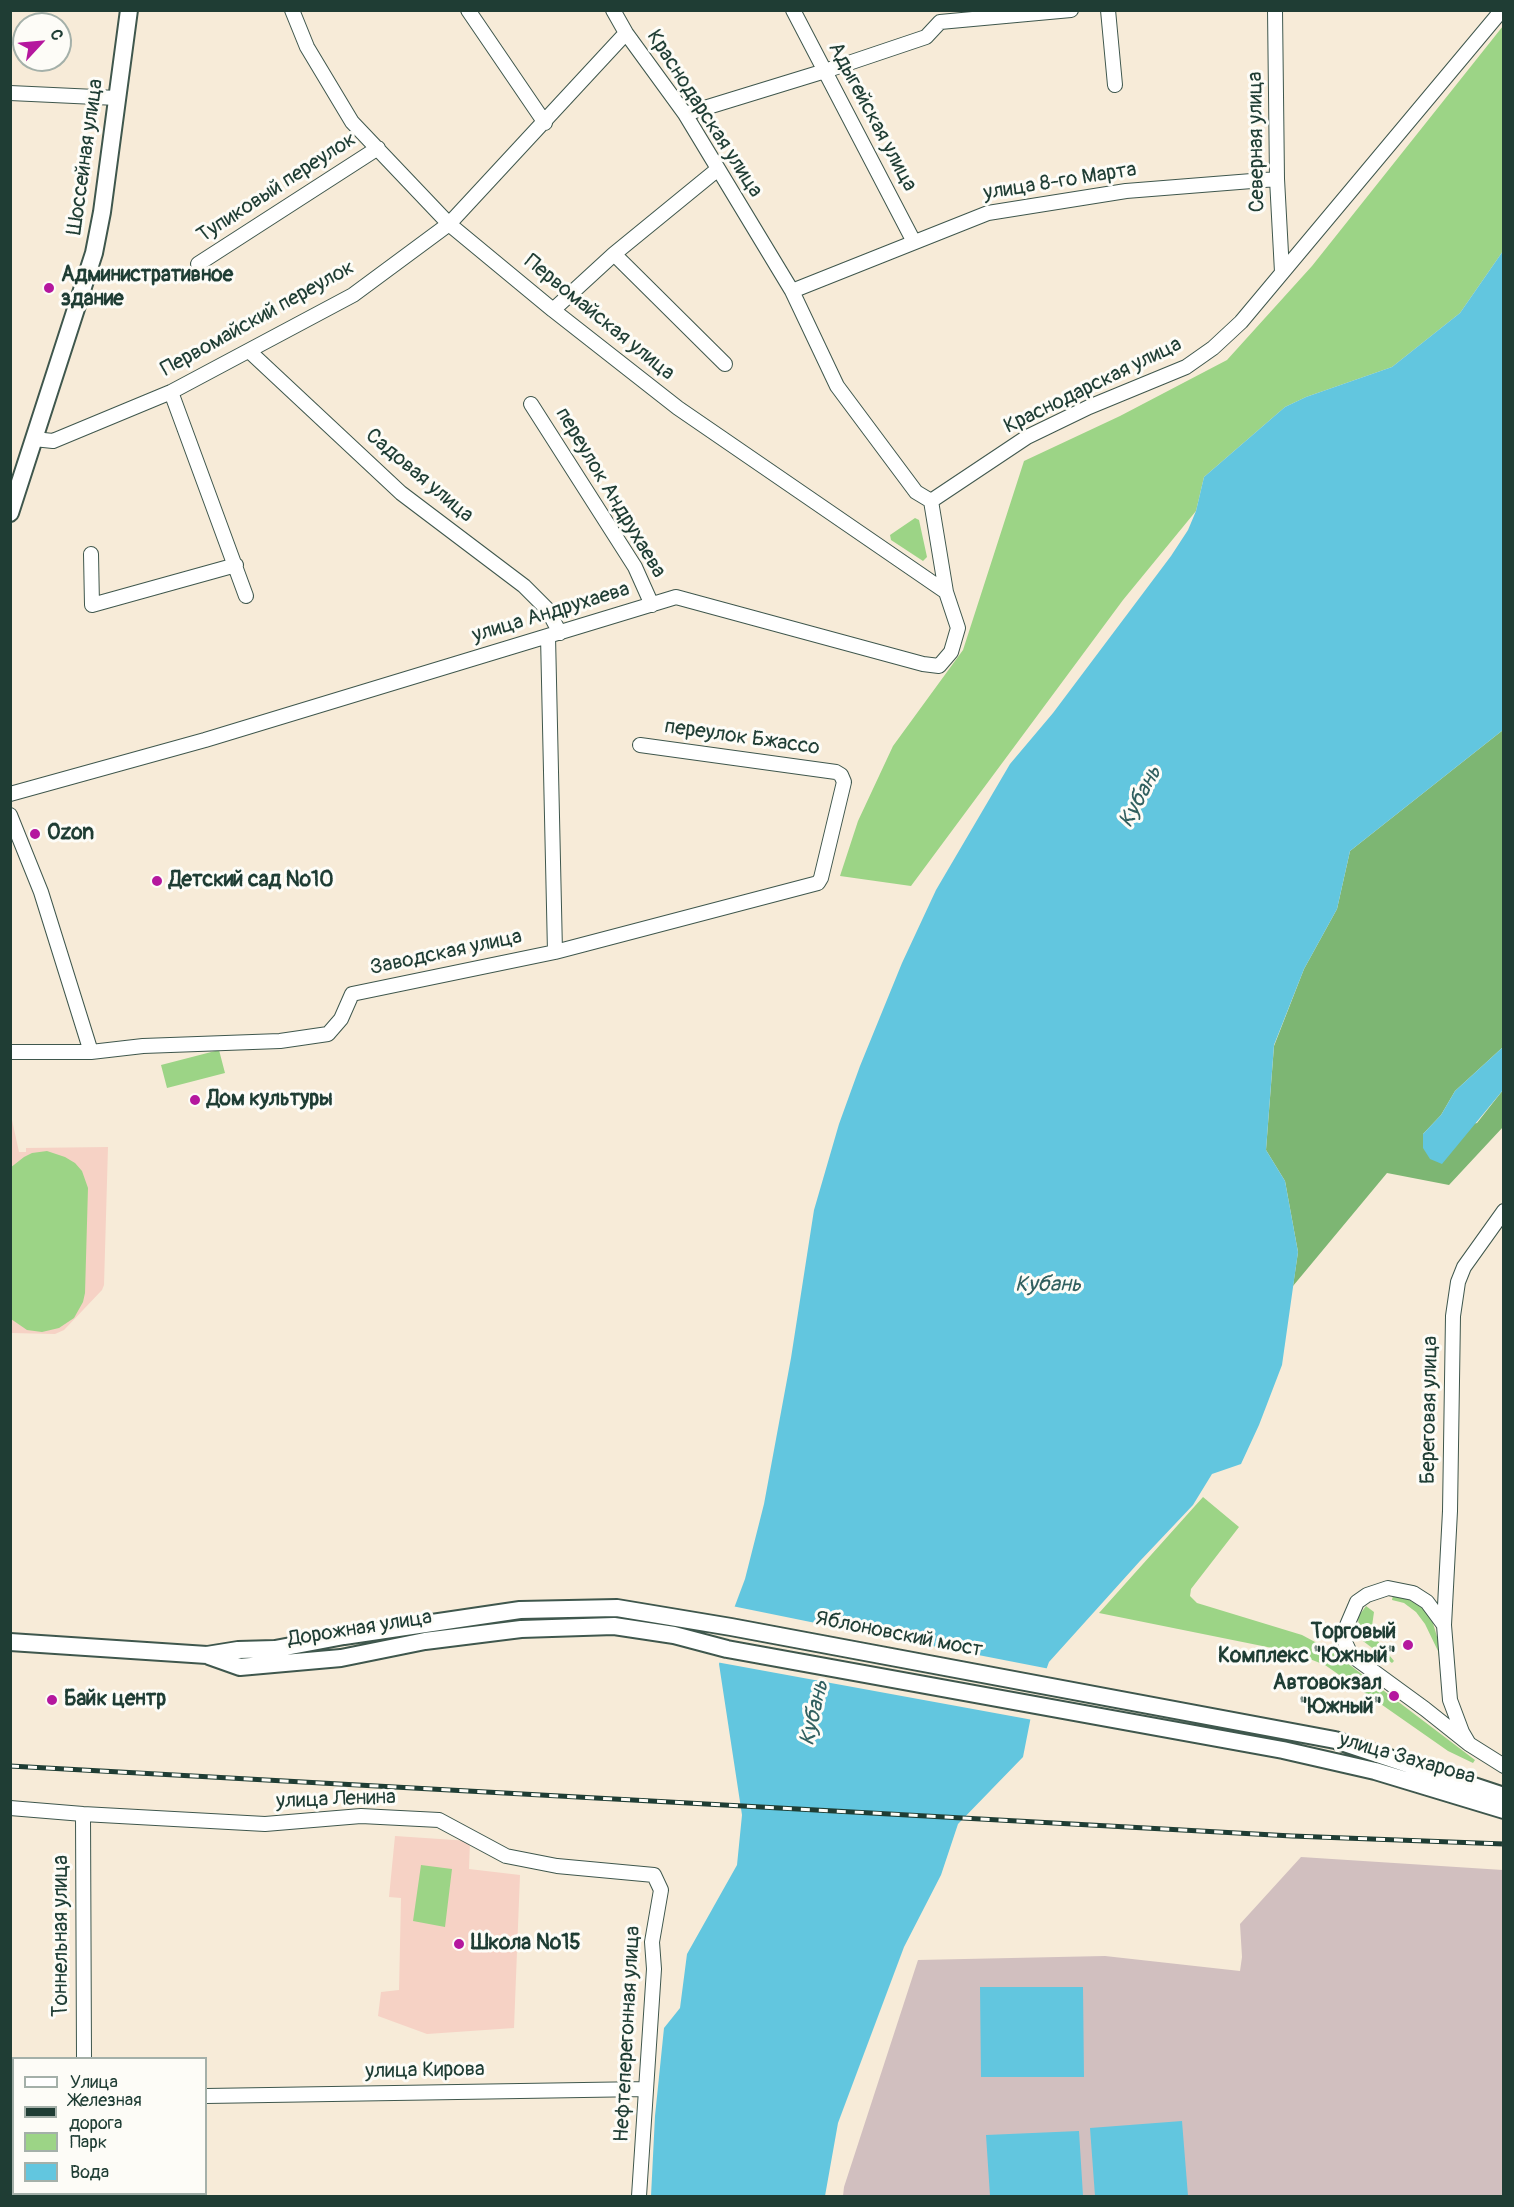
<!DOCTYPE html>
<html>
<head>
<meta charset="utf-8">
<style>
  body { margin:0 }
  #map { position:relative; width:1514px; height:2207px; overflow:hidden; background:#f7ebd8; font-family:Pangolin,sans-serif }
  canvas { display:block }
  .frame { position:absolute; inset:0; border:12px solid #1f3d34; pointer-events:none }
  .legend { position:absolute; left:12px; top:2057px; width:195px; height:138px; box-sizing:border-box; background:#fdfcf7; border:2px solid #a4b0a9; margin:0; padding:8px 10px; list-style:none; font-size:18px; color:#1f3d34 }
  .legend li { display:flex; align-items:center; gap:12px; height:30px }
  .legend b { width:30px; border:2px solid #a4b0a9 }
  .north { position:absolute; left:12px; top:12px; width:60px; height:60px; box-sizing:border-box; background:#fdfcf7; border:2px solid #a4b0a9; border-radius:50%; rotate:64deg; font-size:16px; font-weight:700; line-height:24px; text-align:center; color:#1f3d34 }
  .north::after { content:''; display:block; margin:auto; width:21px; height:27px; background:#b5179e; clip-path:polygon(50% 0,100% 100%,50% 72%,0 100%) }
</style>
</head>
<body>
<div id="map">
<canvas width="1514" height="2207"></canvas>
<div class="frame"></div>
<ul class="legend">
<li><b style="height:8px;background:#fff"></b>Улица</li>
<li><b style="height:8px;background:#1f3d34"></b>Железная дорога</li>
<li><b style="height:16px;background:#9cd486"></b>Парк</li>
<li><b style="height:16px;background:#62c6df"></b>Вода</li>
</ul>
<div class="north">С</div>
</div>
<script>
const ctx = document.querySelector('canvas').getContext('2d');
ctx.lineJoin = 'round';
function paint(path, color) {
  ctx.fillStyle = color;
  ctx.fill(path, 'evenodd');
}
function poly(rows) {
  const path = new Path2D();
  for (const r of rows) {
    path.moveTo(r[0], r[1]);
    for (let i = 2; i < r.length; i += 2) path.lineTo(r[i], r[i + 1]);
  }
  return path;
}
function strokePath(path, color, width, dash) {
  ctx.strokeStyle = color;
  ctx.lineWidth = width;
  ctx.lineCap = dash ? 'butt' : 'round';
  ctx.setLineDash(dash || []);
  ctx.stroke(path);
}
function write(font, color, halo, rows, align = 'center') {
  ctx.font = font + ' Pangolin,sans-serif';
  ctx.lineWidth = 6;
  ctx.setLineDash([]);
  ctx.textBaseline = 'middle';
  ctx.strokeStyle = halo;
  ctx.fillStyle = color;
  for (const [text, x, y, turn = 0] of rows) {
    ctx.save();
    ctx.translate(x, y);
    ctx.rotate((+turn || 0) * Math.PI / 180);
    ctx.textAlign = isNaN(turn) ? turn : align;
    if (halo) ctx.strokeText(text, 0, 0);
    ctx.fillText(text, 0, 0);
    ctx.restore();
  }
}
const built = poly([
  [10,1081,12,1120,19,1152,26,1152,26,1148,108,1147,104,1285,102,1290,64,1330,55,1334,11,1333],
  [395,1836,470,1841,469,1869,520,1875,514,2028,427,2034,378,2016,381,1992,399,1990,401,1898,389,1897]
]);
const industrial = poly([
  [1301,1857,1503,1870,1503,2196,843,2196,844,2187,918,1960,1105,1956,1240,1971,1242,1957,1240,1924]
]);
const green = poly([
  [1503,26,1503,251,1460,313,1392,367,1306,397,1285,407,1204,477,1196,511,1123,600,911,886,840,876,858,821,893,746,963,650,1024,461,1120,416,1227,360,1312,266],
  [915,518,919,520,927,557,923,561,891,540,890,535],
  [219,1050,225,1073,167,1088,161,1065],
  [47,1151,65,1157,75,1163,82,1171,88,1188,85,1293,83,1302,74,1318,59,1328,42,1332,27,1330,11,1319,10,1168,24,1157,32,1153],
  [1203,1497,1239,1527,1191,1589,1190,1596,1197,1603,1302,1635,1330,1650,1475,1760,1473,1763,1448,1751,1325,1665,1292,1652,1099,1613],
  [1393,1595,1408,1599,1422,1608,1432,1620,1441,1650,1441,1667,1438,1651,1425,1624,1416,1612,1404,1603,1392,1600],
  [1366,1606,1374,1612,1372,1626,1377,1640,1394,1661,1392,1663,1363,1641,1359,1630,1358,1617],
  [421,1865,452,1869,445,1927,413,1921]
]);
const forest = poly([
  [1503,730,1503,1047,1455,1091,1441,1115,1423,1134,1477,1123,1503,1090,1503,1127,1449,1185,1387,1173,1293,1286,1298,1252,1285,1181,1266,1150,1274,1046,1304,969,1337,909,1350,851]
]);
const water = poly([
  [1503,251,1503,730,1350,851,1337,909,1304,969,1274,1045,1266,1150,1285,1181,1298,1252,1282,1365,1259,1425,1241,1464,1212,1474,1193,1505,1140,1561,1049,1662,1033,1706,1023,1757,958,1824,941,1875,904,1947,838,2123,825,2196,651,2196,655,2116,664,2028,680,2008,687,1954,737,1865,742,1815,719,1664,727,1627,745,1579,764,1504,791,1358,814,1210,839,1124,860,1066,902,963,936,890,1010,764,1053,713,1171,556,1188,530,1196,511,1204,477,1285,407,1306,397,1392,367,1460,313],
  [1503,1047,1503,1090,1442,1164,1430,1159,1423,1148,1423,1134,1441,1115,1455,1091],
  [980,1987,1083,1987,1084,2077,981,2077],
  [1182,2121,1188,2196,1095,2196,1090,2128],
  [1079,2131,1083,2196,990,2196,986,2135]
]);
const pier = poly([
  [732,1606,850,1630,1050,1669,1033,1720,716,1662,724,1626]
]);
const minor = poly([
  [292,10,307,47,352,122,449,224,553,310,678,408,946,592],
  [468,10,545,123],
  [613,10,626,33,685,114,792,291,837,386,916,492,931,501],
  [793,10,914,242],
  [1108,10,1115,85],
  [1275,10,1277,179,1282,272],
  [940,22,1071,10],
  [10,93,117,98],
  [685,114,825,71,926,37,940,22],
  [614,254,725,364],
  [198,264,378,148],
  [792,291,988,213,1126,191,1277,179],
  [553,310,614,254,718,169],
  [249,351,401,493,524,586,547,609,560,633],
  [171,392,246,596],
  [531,404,635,567,652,605],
  [34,439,53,441,171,392,353,295,449,224,626,33],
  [931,501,1027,437,1089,407,1186,367,1213,348,1241,322,1502,10],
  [91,554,92,605,236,565],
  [548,636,555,952],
  [10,794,205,740,676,597,923,664,939,666,951,652,958,628,946,592,931,501],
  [10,815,41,892,91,1052,10,1052],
  [91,1052,143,1046,280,1041,328,1034,341,1019,352,994,555,952,818,883,821,878,844,782,841,775,836,772,640,745],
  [1444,1625,1427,1602,1413,1593,1388,1588,1367,1595,1357,1602,1345,1630,1345,1642,1351,1655,1425,1709,1469,1744,1504,1766],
  [1469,1744,1462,1732,1450,1700,1444,1625,1450,1511,1453,1316,1458,1282,1464,1267,1504,1211],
  [10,1808,83,1814,265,1824,361,1816,439,1820,506,1856,557,1866,654,1875,661,1890,652,1942,654,1969,639,2196],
  [83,1814,84,2058],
  [206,2096,646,2089],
  [10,2098,14,2098],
  [39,2194,39,2196]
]);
const major = poly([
  [10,513,94,253,102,212,129,10],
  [10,1642,207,1655,238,1650,275,1649,344,1636,520,1610,617,1608,731,1627,1335,1740,1504,1796],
  [209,1656,240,1667,341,1658,425,1641,521,1629,614,1626,674,1635,727,1649,1283,1750,1375,1771,1504,1810]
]);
const rail = poly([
  [10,1766,1292,1836,1504,1844]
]);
const markers = [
  [49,288,6,"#b5179e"],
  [35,834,6,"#b5179e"],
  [157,881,6,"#b5179e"],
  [195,1100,6,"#b5179e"],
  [1408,1645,6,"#b5179e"],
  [1394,1696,6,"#b5179e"],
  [52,1700,6,"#b5179e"],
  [459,1944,6,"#b5179e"]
];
const streetNames = [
  ["Краснодарская улица",704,114,57],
  ["Адыгейская улица",872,117,62],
  ["Северная улица",1257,142,-91],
  ["Шоссейная улица",86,157,-82],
  ["улица 8-го Марта",1060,182,-9],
  ["Тупиковый переулок",277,188,-33],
  ["Первомайская улица",599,318,39],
  ["Первомайский переулок",258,319,-29],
  ["Краснодарская улица",1093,386,-26],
  ["Садовая улица",419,476,40],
  ["переулок Андрухаева",610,493,59],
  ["улица Андрухаева",551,613,-17],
  ["переулок Бжассо",742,738,8],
  ["Заводская улица",446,953,-12],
  ["Береговая улица",1430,1410,-89],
  ["Дорожная улица",360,1629,-9],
  ["Яблоновский мост",899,1635,11],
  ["улица Захарова",1407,1759,16],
  ["улица Ленина",336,1800,-2],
  ["Тоннельная улица",62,1936,-90],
  ["Нефтеперегонная улица",628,2034,-87],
  ["улица Кирова",425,2071,-1]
];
const poiNames = [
  ["Административное",61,276],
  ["здание",61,300],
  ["Ozon",47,834],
  ["Детский сад №10",169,881],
  ["Дом культуры",207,1100],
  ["Торговый",1396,1633,"right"],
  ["Комплекс \"Южный\"",1396,1657,"right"],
  ["Автовокзал",1382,1684,"right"],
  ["\"Южный\"",1382,1708,"right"],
  ["Байк центр",64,1700],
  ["Школа №15",471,1944]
];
const waterNames = [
  ["Кубань",1141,797,-62],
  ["Кубань",1048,1285],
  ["Кубань",815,1713,-77]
];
paint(built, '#f6d2c5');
paint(industrial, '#d1bfbf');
paint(green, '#9cd486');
paint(forest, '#7db673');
paint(water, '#62c6df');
paint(pier, '#f7ebd8');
strokePath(minor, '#3f574d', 16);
strokePath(major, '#3f574d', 20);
strokePath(minor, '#fff', 14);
strokePath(major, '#fff', 16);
strokePath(rail, '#1f3d34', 5);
strokePath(rail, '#fdfcf7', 3, [9]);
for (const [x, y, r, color] of markers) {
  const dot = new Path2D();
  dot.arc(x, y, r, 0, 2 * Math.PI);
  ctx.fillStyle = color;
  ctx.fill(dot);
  strokePath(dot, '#fdfcf7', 2);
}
write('21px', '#1f3d34', '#fdfcf7', streetNames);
write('bold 21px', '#1f3d34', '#fdfcf7', poiNames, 'left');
write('italic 22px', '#305f5f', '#fdfcf7', waterNames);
</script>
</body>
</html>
